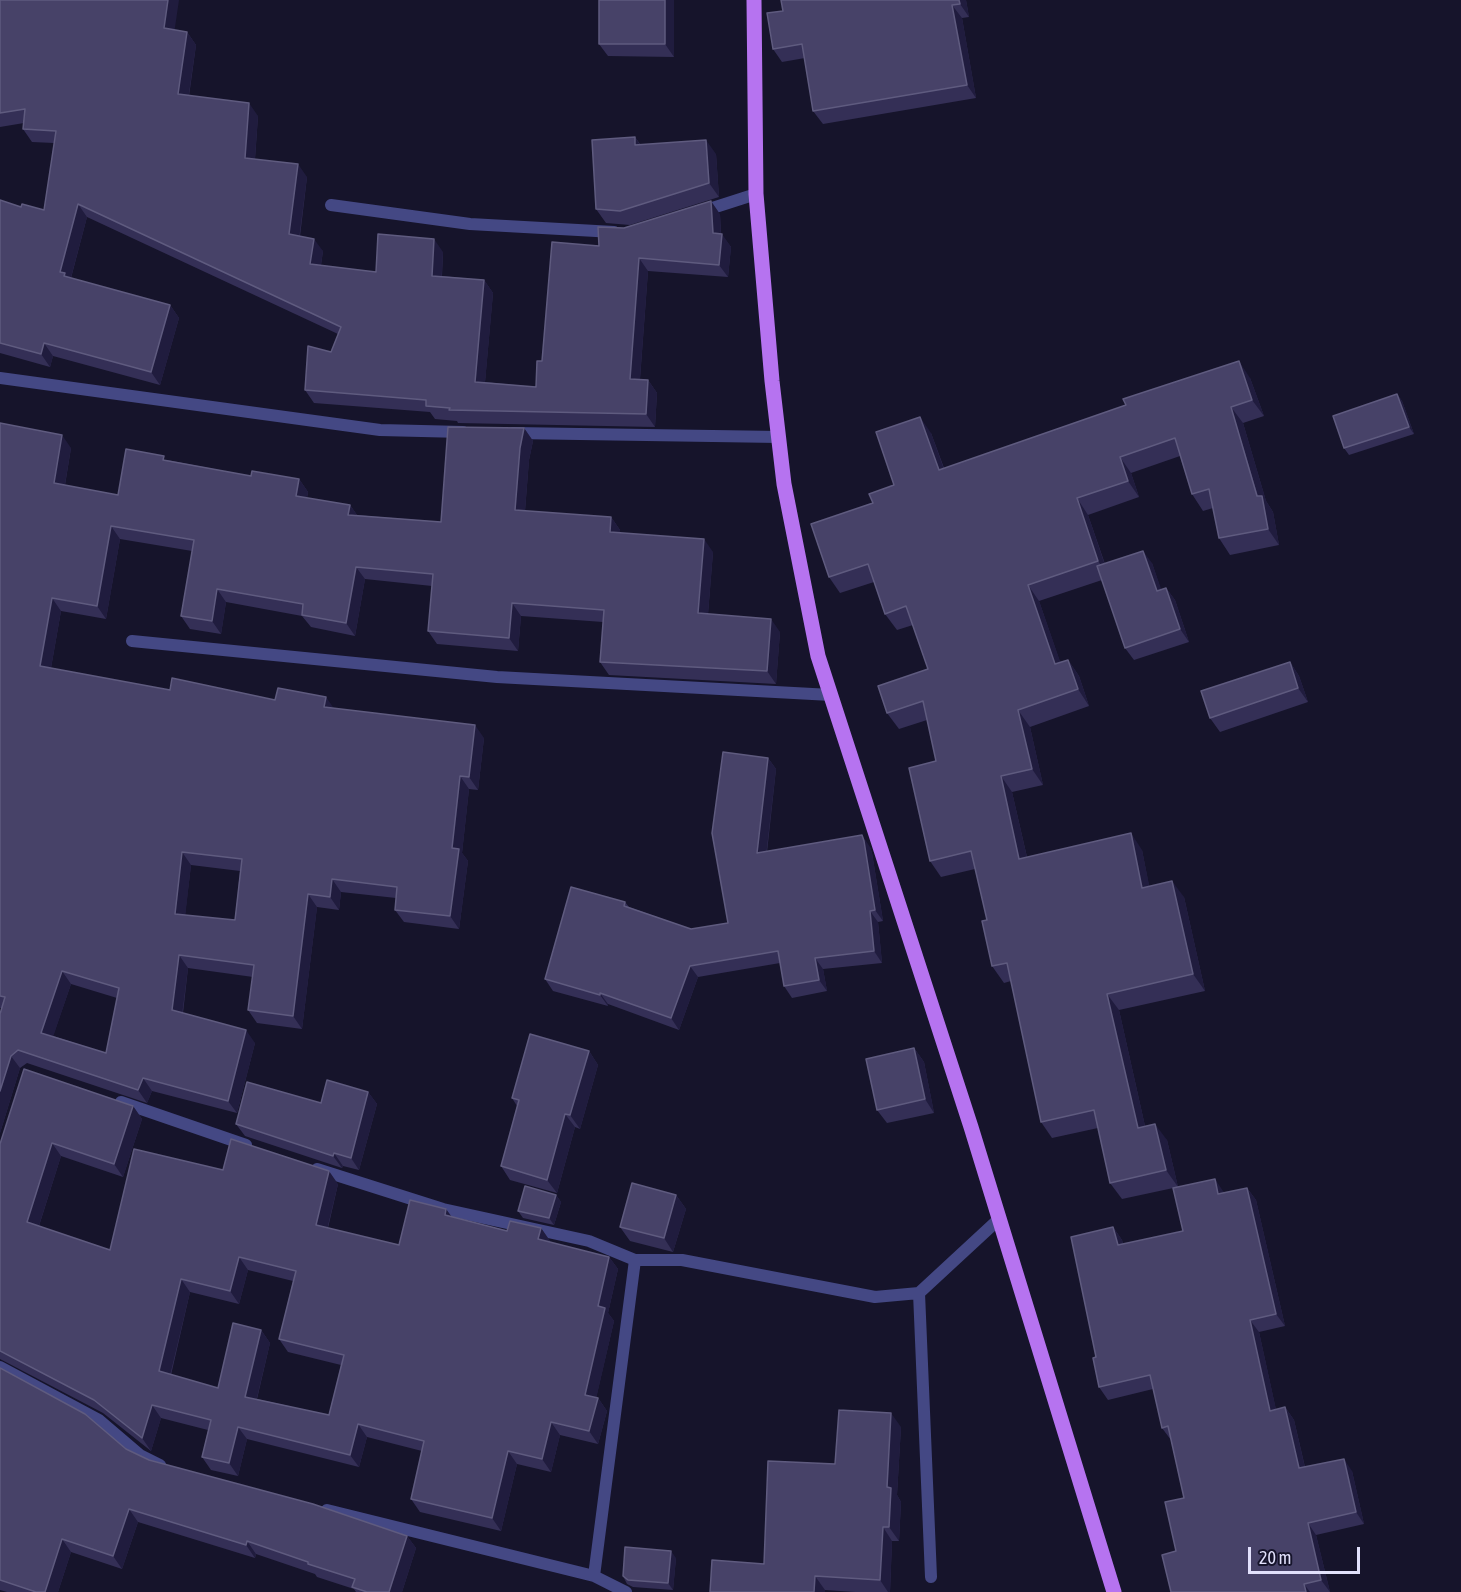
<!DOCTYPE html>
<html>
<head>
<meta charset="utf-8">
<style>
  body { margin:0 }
  #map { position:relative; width:1461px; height:1592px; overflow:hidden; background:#16142b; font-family:"Asap Condensed",sans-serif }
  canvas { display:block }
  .scale { position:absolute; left:1248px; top:1547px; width:112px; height:27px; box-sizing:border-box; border:3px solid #e2e1fc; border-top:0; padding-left:8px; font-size:18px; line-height:21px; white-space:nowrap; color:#e2e1fc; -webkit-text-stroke:4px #16142b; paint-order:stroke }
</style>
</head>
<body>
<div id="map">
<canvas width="1461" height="1592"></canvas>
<div class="scale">20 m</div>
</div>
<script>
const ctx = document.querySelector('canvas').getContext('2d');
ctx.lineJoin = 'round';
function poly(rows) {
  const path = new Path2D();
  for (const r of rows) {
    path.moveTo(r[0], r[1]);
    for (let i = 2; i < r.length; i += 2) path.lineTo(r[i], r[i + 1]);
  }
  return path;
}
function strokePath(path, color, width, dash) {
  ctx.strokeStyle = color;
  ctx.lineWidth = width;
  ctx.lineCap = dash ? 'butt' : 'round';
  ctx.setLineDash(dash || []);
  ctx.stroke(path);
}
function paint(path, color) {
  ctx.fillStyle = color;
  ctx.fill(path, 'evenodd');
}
const street = poly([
  [331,205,470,224,614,232],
  [700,212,756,194],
  [0,378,380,430,463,432],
  [513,433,779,437],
  [132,641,497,677,831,695],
  [121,1102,246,1145],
  [317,1169,443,1209,589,1241,635,1260,682,1260,875,1297,919,1293,999,1219],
  [919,1293,931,1577],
  [0,1367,99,1420,140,1455,160,1465],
  [327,1510,594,1576,626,1592],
  [594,1576,635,1260]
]);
const primary = poly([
  [754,0,756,194,772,381,784,484,818,656,971,1127,1114,1592]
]);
const wall = poly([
  [0,0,187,32,196,45,189,96,258,116,255,159,307,177,300,236,323,251,321,265,376,272,443,252,442,276,484,280,493,293,485,382,536,387,542,361,599,246,624,228,720,214,721,234,731,247,728,277,648,271,640,379,648,380,657,393,655,427,458,423,457,421,435,419,430,412,314,403,305,390,331,352,338,334,87,217,71,278,170,305,179,318,160,385,53,356,50,367,0,353,0,200,21,207,44,210,54,143,32,142,23,129,24,123,0,127],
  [674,0,674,57,608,56,599,44],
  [966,0,969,17,962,18,976,98,823,124,813,111,805,58,782,62,773,49,783,11],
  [635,137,640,144,716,154,719,197,630,225,606,223,596,209],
  [1250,378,1264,416,1243,423,1266,501,1273,512,1279,545,1230,555,1219,538,1213,508,1203,511,1192,494,1180,456,1131,473,1139,497,1088,515,1105,564,1152,563,1161,590,1166,588,1175,600,1189,642,1134,660,1125,648,1102,580,1039,601,1060,662,1068,660,1079,676,1089,706,1030,727,1043,785,1012,792,1027,857,1142,850,1149,886,1184,897,1205,991,1119,1010,1145,1126,1167,1140,1178,1187,1122,1199,1110,1183,1098,1128,1052,1138,1041,1122,1011,981,1004,983,992,966,987,920,975,869,941,877,930,861,936,761,927,720,899,729,887,713,928,669,913,625,897,630,885,614,874,582,840,593,829,577,873,503,894,485,931,433,944,468],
  [1397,394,1402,401,1414,434,1349,455,1344,448],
  [0,423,71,448,65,485,118,495,167,460,251,476,299,479,308,492,307,498,350,505,357,515,441,522,524,428,533,441,529,460,525,511,611,517,620,530,620,533,713,552,708,614,780,632,776,684,609,675,600,662,603,622,521,616,518,651,437,644,428,631,432,586,365,579,355,636,311,627,302,616,226,602,221,634,190,629,181,616,192,551,120,539,106,619,61,611,51,668,170,690,275,700,334,708,484,738,478,790,469,789,462,853,468,861,459,929,404,922,395,910,396,898,341,892,339,910,317,907,302,1029,257,1023,248,1010,253,977,188,968,183,1013,255,1043,237,1113,152,1091,147,1103,27,1063,20,1068,0,1133,2,1008,0,1008],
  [191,865,240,871,235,920,185,915],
  [71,984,117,998,106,1053,53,1036],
  [1290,662,1299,676,1308,702,1220,732,1210,718],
  [768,758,776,769,767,852,870,847,872,853,883,921,878,922,882,963,823,969,827,991,792,998,784,986,780,963,698,977,679,1030,608,1004,608,1006,553,991,545,979,625,902,629,907,691,929,728,923],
  [914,1048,924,1062,934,1113,887,1123,877,1110],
  [589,1051,598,1065,580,1129,575,1127,557,1193,510,1180,501,1166,517,1106,512,1098],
  [368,1092,377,1104,359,1170,343,1166,342,1168,245,1136,236,1124],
  [133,1106,142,1119,123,1177,61,1156,39,1226,110,1250,223,1170,338,1184,328,1228,399,1245,446,1209,452,1217,507,1231,541,1228,550,1241,549,1242,609,1257,618,1269,608,1313,614,1321,596,1398,598,1398,607,1411,598,1444,560,1435,551,1472,517,1464,501,1531,420,1512,411,1499,422,1451,367,1437,359,1467,247,1439,238,1476,211,1470,202,1457,208,1430,161,1418,151,1451,103,1413,0,1359,0,1144],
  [248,1270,293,1281,279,1339,288,1352,341,1365,329,1415,257,1399,270,1343,261,1330,218,1388,171,1375,190,1292,239,1304],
  [1247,1188,1256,1200,1285,1326,1259,1332,1276,1410,1285,1407,1294,1420,1305,1467,1352,1471,1364,1524,1316,1535,1330,1592,1171,1592,1184,1498,1171,1440,1162,1428,1153,1389,1108,1400,1099,1387,1096,1357,1113,1227,1122,1240,1123,1244,1183,1231,1223,1191,1224,1193],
  [556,1195,561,1202,554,1225,523,1218,518,1211],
  [676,1195,686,1209,673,1252,630,1241,620,1227],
  [0,1368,126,1449,149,1460,407,1536,416,1548,402,1592,356,1592,354,1589,317,1577,315,1574,256,1554,255,1558,138,1522,122,1569,71,1552,58,1592,7,1592,0,1590],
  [901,1427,897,1495,901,1502,899,1541,892,1541,890,1592,855,1592,825,1590,825,1592,710,1592,764,1564,835,1464],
  [676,1558,673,1590,633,1587,627,1584,623,1576]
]);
const shadedWall = poly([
  [168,0,179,0,173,41,164,28],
  [665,0,674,0,674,57,665,44],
  [959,0,966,0,969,17,960,4],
  [952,5,962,18,976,98,967,85],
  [187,32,196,45,187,107,178,94],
  [249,103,258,116,254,171,245,158],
  [635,137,644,151,635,145],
  [706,140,716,154,719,197,709,183],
  [298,164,307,177,298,247,289,234],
  [711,201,720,214,721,237,722,234,731,247,728,277,719,265,713,233],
  [78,204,87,217,70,281,73,289,60,272],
  [314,239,323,251,319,277,310,264],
  [434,239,443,252,441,288,432,276],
  [639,258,648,271,639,391,630,379],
  [484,280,493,293,484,394,475,382],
  [170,305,179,318,160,385,151,372],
  [44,343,53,356,50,367,41,354],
  [1239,361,1250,378,1264,416,1252,400],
  [648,380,657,393,655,427,646,414],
  [1397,394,1402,401,1414,434,1409,427],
  [1231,407,1243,423,1266,501,1273,512,1279,545,1268,529],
  [920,417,931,433,950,486,939,470],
  [524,428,533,441,529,460,524,523,515,510,520,448],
  [62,435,71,448,63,496,54,483],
  [1120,457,1131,473,1139,497,1128,481],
  [299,479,308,492,305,509,296,496],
  [1077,498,1088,515,1109,577,1098,561],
  [350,505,359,518,348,515],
  [611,517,620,530,619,545,610,532],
  [111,526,120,539,106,619,97,606],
  [704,539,713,552,707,626,698,613],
  [1143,551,1152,563,1166,603,1157,591],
  [356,567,365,579,355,636,346,623],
  [1028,585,1039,601,1067,681,1055,664],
  [1166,588,1175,600,1189,642,1180,629],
  [217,589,226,602,221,634,212,621],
  [52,598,61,611,49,679,40,666],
  [512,603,521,616,518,651,509,638],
  [771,619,780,632,776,684,767,671],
  [1068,660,1079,676,1089,706,1078,689],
  [1290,662,1299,676,1308,702,1298,688],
  [326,697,335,710,324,707],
  [1018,710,1030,727,1043,785,1032,769],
  [475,725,484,738,478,790,469,777],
  [768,758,776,769,765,865,757,853],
  [460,776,469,789,462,853,468,861,459,929,450,916,452,848],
  [1001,776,1012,792,1031,875,1019,859],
  [1131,833,1142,850,1153,904,1142,888],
  [862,835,870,847,872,853,883,921,875,910],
  [182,852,191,865,184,927,175,914],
  [332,879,341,892,339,910,330,897],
  [1172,881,1184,897,1205,991,1193,974],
  [308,894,317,907,302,1029,293,1016],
  [870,911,878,922,882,963,874,951],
  [179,955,188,968,181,1023,172,1010],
  [815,958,823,969,827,991,819,980],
  [690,966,698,977,679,1030,671,1018],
  [62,971,71,984,50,1046,41,1033],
  [600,993,608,1004,608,1006,600,995],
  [1107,994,1119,1010,1149,1144,1138,1128],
  [246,1030,255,1043,237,1113,228,1101],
  [914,1048,924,1062,934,1113,925,1099],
  [589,1051,598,1065,580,1129,570,1115],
  [11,1056,20,1068,0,1133,0,1091],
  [143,1078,152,1091,147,1103,138,1090],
  [368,1092,377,1104,359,1170,351,1158],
  [133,1106,142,1119,123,1177,114,1164],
  [565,1114,575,1127,557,1193,547,1180],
  [1155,1124,1167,1140,1178,1187,1166,1170],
  [52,1143,61,1156,36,1235,27,1222],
  [334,1153,343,1166,342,1168,333,1156],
  [329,1171,338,1184,325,1238,316,1225],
  [1215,1179,1223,1191,1227,1207,1218,1194],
  [1247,1188,1256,1200,1285,1326,1276,1314],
  [556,1195,561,1202,554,1225,549,1218],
  [676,1195,686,1209,673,1252,664,1238],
  [446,1209,455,1222,445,1215],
  [1113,1227,1122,1240,1126,1257,1118,1245],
  [541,1228,550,1241,547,1252,538,1239],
  [239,1257,248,1270,239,1304,230,1291],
  [609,1257,618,1269,608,1313,614,1321,594,1408,585,1395,598,1306],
  [181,1279,190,1292,168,1384,159,1371],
  [1250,1320,1259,1332,1279,1423,1270,1411],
  [261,1330,270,1343,254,1410,245,1397],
  [598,1398,607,1411,598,1444,589,1431],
  [152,1405,161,1418,151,1451,142,1438],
  [1285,1407,1294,1420,1308,1481,1299,1468],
  [891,1413,901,1427,897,1495,901,1502,899,1541,889,1527,887,1487],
  [551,1422,560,1435,551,1472,542,1459],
  [358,1424,367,1437,359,1467,350,1455],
  [238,1427,247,1439,238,1476,229,1463],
  [508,1451,517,1464,501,1531,492,1518],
  [1344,1459,1352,1471,1364,1524,1356,1512],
  [129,1509,138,1522,122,1569,113,1556],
  [1308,1523,1316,1535,1330,1592,1321,1580],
  [883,1527,892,1541,890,1592,888,1592,880,1580],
  [407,1536,416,1548,402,1592,389,1592],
  [62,1539,71,1552,58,1592,45,1592],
  [247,1541,256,1554,255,1558,246,1545],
  [671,1551,676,1558,673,1590,668,1583],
  [815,1576,825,1590,825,1592,814,1592],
  [1304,1584,1310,1592,1306,1592]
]);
const building = poly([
  [0,0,168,0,164,28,187,32,178,94,249,103,245,158,298,164,289,234,314,239,310,264,376,272,378,234,434,239,432,276,484,280,475,382,536,387,537,361,542,361,552,242,599,246,598,227,624,228,711,201,713,233,722,234,719,265,639,258,630,379,648,380,646,414,449,410,450,408,426,406,426,400,305,390,308,346,331,352,341,327,78,204,60,272,65,273,64,276,170,305,151,372,44,343,41,354,0,343,0,200,21,207,22,204,44,210,56,131,23,129,25,109,0,113,0,0],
  [599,0,665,0,665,44,599,44,599,0],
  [781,0,959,0,960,4,952,5,967,85,813,111,802,44,773,49,767,13,783,11,781,0],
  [635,137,635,145,706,140,709,183,620,211,596,209,592,140,635,137],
  [1239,361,1252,400,1231,407,1257,496,1262,496,1268,529,1219,538,1209,489,1192,494,1175,438,1120,457,1128,481,1077,498,1098,561,1028,585,1055,664,1068,660,1078,689,1018,710,1032,769,1001,776,1019,859,1131,833,1142,888,1172,881,1193,974,1107,994,1138,1128,1155,1124,1166,1170,1110,1183,1094,1110,1041,1122,1007,963,992,966,982,921,987,920,971,851,930,861,909,768,936,761,923,701,887,713,878,686,928,669,906,606,885,614,868,564,829,577,811,524,873,503,869,494,894,485,876,432,920,417,939,470,1126,405,1123,399,1239,361],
  [1397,394,1409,427,1344,448,1333,416,1397,394],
  [0,423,62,435,54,483,118,495,126,449,164,456,163,460,251,476,252,471,299,479,296,496,350,505,348,515,441,522,448,427,524,428,520,448,515,510,611,517,610,532,704,539,698,613,771,619,767,671,600,662,604,610,512,603,509,638,428,631,433,574,356,567,346,623,302,615,303,604,217,589,212,621,181,616,194,540,111,526,97,606,52,598,40,666,170,690,172,678,275,700,278,688,326,697,324,707,475,725,469,777,460,776,452,848,459,849,450,916,395,910,397,887,332,879,330,897,308,894,293,1016,248,1010,254,965,179,955,172,1010,246,1030,228,1101,143,1078,138,1090,18,1050,11,1056,0,1091,0,1014,5,997,0,996,0,423],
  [182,852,242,859,235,920,175,914,182,852],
  [62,971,119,988,106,1053,41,1033,62,971],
  [1143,551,1157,591,1166,588,1180,629,1125,648,1097,566,1143,551],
  [1290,662,1298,688,1210,718,1201,691,1290,662],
  [723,752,768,758,757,853,862,835,864,841,875,910,870,911,874,951,815,958,819,980,784,986,778,951,690,966,671,1018,600,993,600,995,545,979,571,887,625,902,624,906,691,929,728,923,712,833,723,752],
  [530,1034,589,1051,570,1115,565,1114,547,1180,501,1166,519,1100,512,1098,530,1034],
  [914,1048,925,1099,877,1110,866,1059,914,1048],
  [24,1069,133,1106,114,1164,52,1143,27,1222,110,1250,134,1149,223,1170,231,1139,329,1171,316,1225,399,1245,410,1200,446,1209,445,1215,507,1231,510,1221,541,1228,538,1239,609,1257,598,1306,605,1308,585,1395,598,1398,589,1431,551,1422,542,1459,508,1451,492,1518,411,1499,424,1441,358,1424,350,1455,238,1427,229,1463,202,1457,211,1420,152,1405,142,1438,94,1400,0,1351,0,1144,24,1069],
  [239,1257,296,1271,279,1339,344,1355,329,1415,245,1397,261,1330,233,1323,218,1388,159,1371,181,1279,230,1291,239,1257],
  [327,1080,368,1092,351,1158,334,1153,333,1156,236,1124,247,1082,321,1103,327,1080],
  [1215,1179,1218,1194,1247,1188,1276,1314,1250,1320,1270,1411,1285,1407,1299,1468,1344,1459,1356,1512,1308,1523,1321,1580,1304,1584,1306,1592,1171,1592,1162,1555,1176,1551,1165,1502,1184,1498,1168,1426,1162,1428,1150,1375,1099,1387,1093,1358,1096,1357,1071,1237,1113,1227,1118,1245,1183,1231,1173,1188,1215,1179],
  [632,1183,676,1195,664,1238,620,1227,632,1183],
  [525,1186,556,1195,549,1218,518,1211,525,1186],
  [0,1368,85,1414,126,1449,149,1460,313,1504,407,1536,389,1592,367,1592,352,1587,355,1579,308,1564,308,1562,247,1541,246,1545,129,1509,113,1556,62,1539,45,1592,36,1592,0,1580,0,1368],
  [839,1410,891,1413,887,1487,891,1488,889,1527,883,1527,880,1580,815,1576,814,1592,710,1592,712,1560,764,1564,768,1461,835,1464,839,1410],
  [625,1547,671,1551,668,1583,628,1580,623,1576,625,1547]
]);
strokePath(street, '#444884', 12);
strokePath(primary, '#b673f0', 15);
paint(wall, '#342f56');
paint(shadedWall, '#201c3e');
paint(building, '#474268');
strokePath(building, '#5f5b7f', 1.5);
</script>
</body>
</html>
